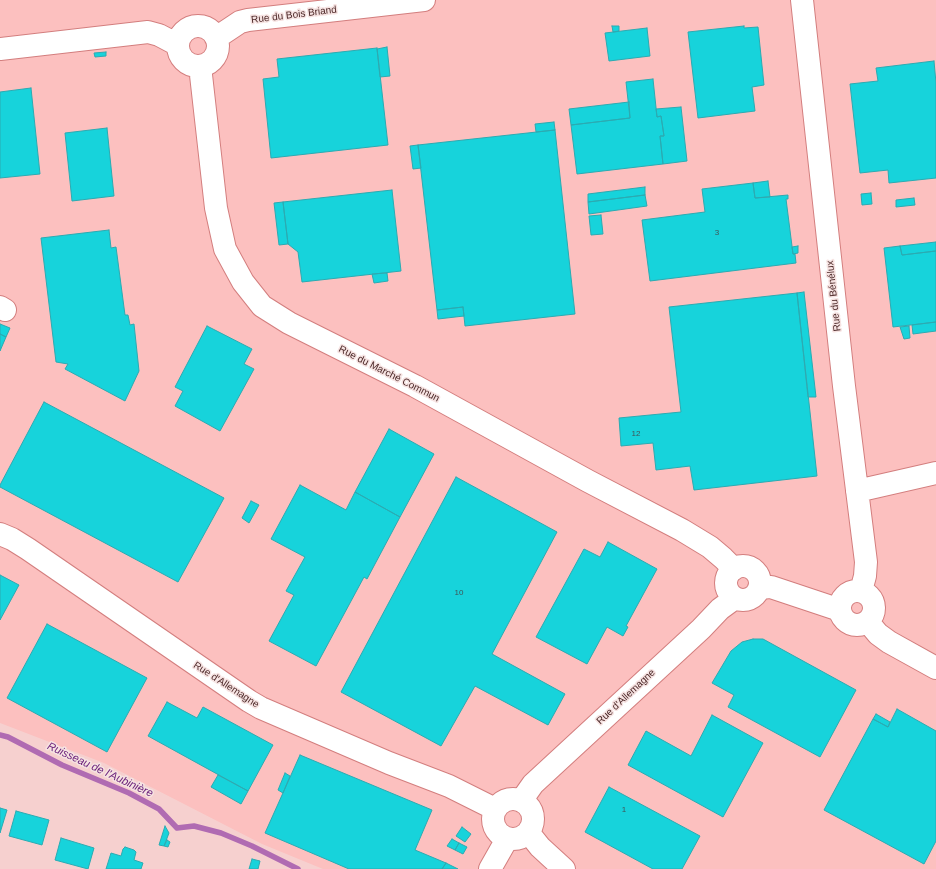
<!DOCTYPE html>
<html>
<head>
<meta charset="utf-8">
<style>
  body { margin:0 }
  canvas { display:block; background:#f6d0cf }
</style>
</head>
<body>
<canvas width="936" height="869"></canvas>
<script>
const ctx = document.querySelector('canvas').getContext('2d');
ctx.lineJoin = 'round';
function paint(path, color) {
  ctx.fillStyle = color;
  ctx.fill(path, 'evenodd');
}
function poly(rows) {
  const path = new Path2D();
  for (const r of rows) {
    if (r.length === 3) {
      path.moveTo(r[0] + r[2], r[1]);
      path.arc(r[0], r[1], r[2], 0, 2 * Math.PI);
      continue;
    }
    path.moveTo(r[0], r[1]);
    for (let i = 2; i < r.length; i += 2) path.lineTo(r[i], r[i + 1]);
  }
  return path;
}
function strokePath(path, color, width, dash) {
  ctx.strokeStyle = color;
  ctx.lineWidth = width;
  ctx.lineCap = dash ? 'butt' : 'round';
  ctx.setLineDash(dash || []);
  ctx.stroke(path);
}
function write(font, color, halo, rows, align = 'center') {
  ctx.font = font + ' Arial,sans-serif';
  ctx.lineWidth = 3;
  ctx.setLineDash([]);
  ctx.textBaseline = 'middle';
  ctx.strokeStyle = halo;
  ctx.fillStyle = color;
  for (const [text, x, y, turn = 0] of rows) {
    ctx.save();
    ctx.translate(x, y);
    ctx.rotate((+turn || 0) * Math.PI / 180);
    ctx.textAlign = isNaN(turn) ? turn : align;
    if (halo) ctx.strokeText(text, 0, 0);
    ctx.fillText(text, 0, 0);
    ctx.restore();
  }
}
const built = poly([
  [0,0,936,0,936,869,323,869,262,844,104,763,0,723]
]);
const stream = poly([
  [0,735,8,737,62,765,129,793,159,809,177,828,194,826,221,833,252,846,298,869]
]);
const building = poly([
  [612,26,619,26,619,31,613,32,612,26],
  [744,26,744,28,758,27,764,85,752,87,755,111,698,118,688,32,744,26],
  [647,28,650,56,609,61,605,33,647,28],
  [387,47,390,76,380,77,377,49,387,47],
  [377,48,388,145,271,158,263,79,279,77,277,59,377,48],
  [106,52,106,56,95,57,94,53,106,52],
  [934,61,936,83,936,178,889,183,888,170,860,173,850,84,878,81,876,68,934,61],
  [653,79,657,117,661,116,664,136,660,136,663,164,577,174,571,125,630,118,626,82,653,79],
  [31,88,40,174,0,178,0,92,31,88],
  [629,102,630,118,571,125,569,109,629,102],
  [681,107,687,161,663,164,660,136,664,136,661,116,657,117,656,109,681,107],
  [554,122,555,130,536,132,535,124,554,122],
  [107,128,114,196,72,201,65,133,107,128],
  [555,130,575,314,465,326,463,307,437,310,418,145,555,130],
  [418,145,421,168,413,169,410,146,418,145],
  [768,181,770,197,755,198,753,183,768,181],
  [753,183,755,198,788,195,788,199,786,199,793,254,795,254,796,263,650,281,642,220,705,212,702,189,753,183],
  [645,187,645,195,588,202,588,194,645,187],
  [392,190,401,271,302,282,298,252,288,244,283,202,392,190],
  [871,193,872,204,862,205,861,194,871,193],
  [645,195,647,206,589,214,588,202,645,195],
  [914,198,915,205,896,207,896,200,914,198],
  [283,202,288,244,279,245,274,203,283,202],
  [601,215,603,234,591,235,589,216,601,215],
  [109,230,111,248,116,247,125,315,128,315,130,325,134,324,139,371,125,401,65,369,68,364,56,362,41,238,109,230],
  [936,242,936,251,902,255,900,246,936,242],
  [798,246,798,253,793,254,792,247,798,246],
  [900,246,902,255,936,251,936,322,893,327,884,248,900,246],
  [387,273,388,281,374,283,372,274,387,273],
  [804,292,816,397,808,397,797,293,804,292],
  [797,293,817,476,694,490,690,466,656,470,653,443,621,446,619,418,681,412,669,307,797,293],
  [463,307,464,316,438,319,437,310,463,307],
  [936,322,936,331,913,334,912,325,936,322],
  [0,324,10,328,6,337,0,334,0,324],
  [207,326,252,349,244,364,254,369,220,431,175,406,183,391,175,387,207,326],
  [909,326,910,338,904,339,900,327,909,326],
  [0,334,6,337,0,351,0,334],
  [44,402,224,498,178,582,0,487,0,485,44,402],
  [389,429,434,454,400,517,355,492,389,429],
  [456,477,557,532,492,654,565,694,548,725,475,686,441,746,341,692,456,477],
  [300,485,346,510,355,492,400,517,367,579,364,577,316,666,269,641,294,595,286,591,305,557,271,539,300,485],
  [251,501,259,505,249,523,242,518,251,501],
  [608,542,657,569,626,626,628,627,623,636,607,627,587,664,536,637,584,549,600,557,608,542],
  [0,575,19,585,0,620,0,575],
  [47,624,147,678,107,752,7,698,47,624],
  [753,639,763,639,856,690,820,757,728,707,734,695,712,683,731,651,742,642,753,639],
  [167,702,197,718,203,707,273,745,248,791,148,736,167,702],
  [897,709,936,731,936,841,924,864,824,810,873,719,888,727,897,709],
  [876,714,890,722,888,727,873,719,876,714],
  [712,715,763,743,723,817,628,765,646,731,691,756,712,715],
  [300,755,432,810,415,850,446,863,442,869,349,869,265,833,300,755],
  [285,773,290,776,283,793,278,790,285,773],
  [218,775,248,791,241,804,211,787,218,775],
  [609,787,700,836,682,869,653,869,585,832,609,787],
  [0,808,7,810,0,833,0,808],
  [16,811,49,820,42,845,9,836,16,811],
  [165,826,169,833,164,846,159,845,165,826],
  [462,827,471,834,465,842,456,836,462,827],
  [61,838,94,848,88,869,55,860,61,838],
  [452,839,459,843,455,850,447,846,452,839],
  [167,840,170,842,168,847,164,846,167,840],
  [459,843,467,847,463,854,455,850,459,843],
  [125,847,134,850,136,852,134,860,143,863,141,869,106,869,111,853,121,856,123,849,125,847],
  [252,859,260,861,258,869,249,869,252,859],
  [446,863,458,869,442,869,446,863]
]);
const minor = poly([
  [802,0,844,386,866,562,865,576,861,591],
  [198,46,20],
  [216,38,240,22,248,20,424,0],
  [0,49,148,32,159,35,178,45],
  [200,66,216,208,225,249,243,282,262,306,289,323,415,386,588,481,682,530,710,547,723,558,734,569],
  [0,307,5,310],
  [857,491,936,473],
  [0,534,12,539,28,549,249,701,261,708,389,763,449,786,495,809],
  [743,583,17],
  [759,588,771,587,840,610],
  [857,608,17],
  [868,622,878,634,889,642,936,668],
  [513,819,20],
  [521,801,533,784,701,629,720,609,735,598],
  [528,832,540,847,564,869],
  [490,869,507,839]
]);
const numberNames = [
  ["3",717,233],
  ["12",636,434],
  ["10",459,593],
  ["1",624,810]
];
const streetNames = [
  ["Rue du Bois Briand",294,15,-7],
  ["Rue du Bénélux",834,296,-96],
  ["Rue du Marché Commun",389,374,27],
  ["Rue d'Allemagne",226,685,33],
  ["Rue d'Allemagne",626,697,-43]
];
const waterNames = [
  ["Ruisseau de l'Aubinière",100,770,25]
];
paint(built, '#fcc0bf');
strokePath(stream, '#b06bb2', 5.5);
paint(building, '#17d3db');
strokePath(building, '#2babb2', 1);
strokePath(minor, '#d37e7e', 24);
strokePath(minor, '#fff', 22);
write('8px', '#405456', null, numberNames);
write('10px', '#4d2929', '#f6e3e2', streetNames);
write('italic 11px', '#691e79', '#f6e3e2', waterNames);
</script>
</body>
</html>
